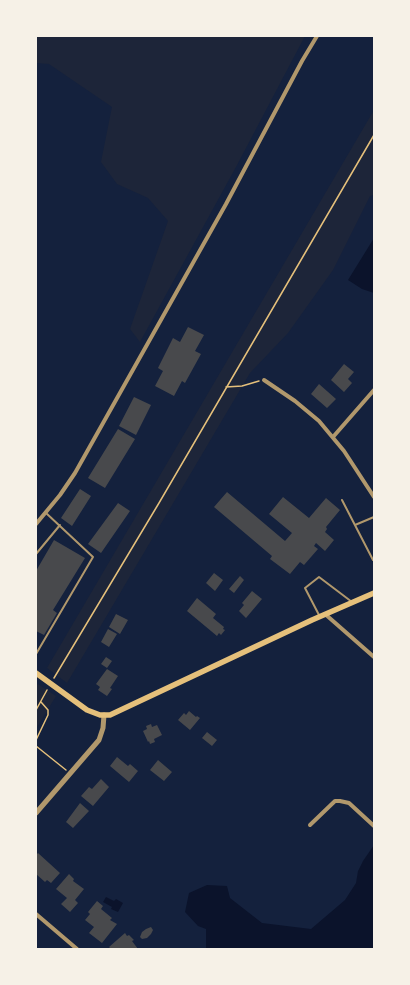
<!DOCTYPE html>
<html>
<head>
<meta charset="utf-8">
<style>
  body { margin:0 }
  #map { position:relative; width:410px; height:985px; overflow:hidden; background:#14213d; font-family:"Roboto Condensed",sans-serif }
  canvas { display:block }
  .frame { position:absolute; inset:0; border:37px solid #f6f1e7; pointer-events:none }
</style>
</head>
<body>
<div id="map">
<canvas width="410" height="985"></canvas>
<div class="frame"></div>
</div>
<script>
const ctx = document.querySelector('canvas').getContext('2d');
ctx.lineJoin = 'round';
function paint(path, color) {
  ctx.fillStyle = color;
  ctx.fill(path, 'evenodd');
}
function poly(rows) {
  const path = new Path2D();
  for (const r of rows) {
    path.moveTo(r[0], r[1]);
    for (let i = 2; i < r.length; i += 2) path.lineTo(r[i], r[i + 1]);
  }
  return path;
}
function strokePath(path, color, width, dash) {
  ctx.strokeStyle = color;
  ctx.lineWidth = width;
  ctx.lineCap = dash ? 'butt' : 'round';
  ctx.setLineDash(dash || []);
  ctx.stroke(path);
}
const green = poly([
  [36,36,305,36,236,167,140,342,130,329,168,221,148,198,117,184,101,162,112,107,49,64,36,63],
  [374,110,374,195,370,196,333,270,288,333,250,373,67,683,47,668],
  [38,684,56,696,36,729,36,686]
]);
const water = poly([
  [374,238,374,293,362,289,348,280],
  [374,845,374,949,206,949,206,929,198,926,185,912,189,893,207,885,227,886,230,898,262,923,311,929,345,900,356,883,358,871,363,861],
  [106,897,114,901,116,899,123,903,118,912,111,909,112,907,103,902]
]);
const building = poly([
  [188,327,204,335,195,351,201,354,185,383,182,381,174,396,155,386,163,371,158,368,173,338,180,342],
  [344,364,354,372,348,379,352,383,344,392,331,380],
  [319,384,336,399,327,408,311,394],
  [134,397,151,405,136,435,119,426],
  [118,429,135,439,105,488,88,478],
  [80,489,91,496,72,526,61,518],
  [227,492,285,541,292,533,269,514,283,497,309,518,326,498,340,510,326,527,327,529,325,532,334,540,325,551,316,543,314,546,318,549,304,565,300,562,290,574,270,559,272,556,214,507],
  [118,503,130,511,101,553,88,544],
  [54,540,85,558,53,610,57,613,44,635,36,631,36,571],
  [214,573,223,580,215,591,206,583],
  [240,576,244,580,234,593,229,589],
  [252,591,262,599,246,618,239,611,244,605,242,603],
  [197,598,216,614,213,618,224,627,223,629,225,630,221,635,219,633,217,636,187,611],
  [116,614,128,620,120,634,109,627],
  [108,629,117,634,109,647,101,642],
  [106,657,112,661,107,668,101,664],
  [107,669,118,676,110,688,112,689,107,696,98,690,100,687,96,684],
  [189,711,196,717,197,716,200,718,190,730,178,720,184,713,186,715],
  [151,724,152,727,157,725,162,735,154,739,155,742,150,744,149,741,148,742,143,731,147,729,146,726],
  [207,732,217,740,212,746,202,738],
  [117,757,128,766,130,764,138,771,129,782,110,766],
  [158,760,172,772,164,781,150,770],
  [101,779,109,787,93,806,81,796,89,787,92,789],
  [80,803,89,811,73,828,66,822],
  [38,853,60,873,51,883,47,880,45,882,36,874,36,855],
  [69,874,74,879,73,881,84,889,75,900,78,903,70,912,61,904,67,898,56,889],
  [97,901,103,906,101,909,112,918,110,920,117,924,102,943,89,933,94,927,85,920,90,914,88,912],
  [151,927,153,930,151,934,147,938,142,939,140,937,142,932,146,929],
  [125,933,127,936,129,935,134,940,132,941,138,949,111,949,109,947]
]);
const path = poly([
  [226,387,242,386,259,381],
  [54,678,159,503,374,135],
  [36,710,47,690],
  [36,740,48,715,48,710,41,702],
  [36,746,66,770]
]);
const service = poly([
  [342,500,373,560],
  [355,525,374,517],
  [36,554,60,525],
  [319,615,305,588,319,577,352,602],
  [36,654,93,557,46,513]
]);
const minor = poly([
  [264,380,295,401,319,421,344,451,374,497],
  [333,437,374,390],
  [36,524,60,495,75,473,226,204,302,61,317,36],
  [325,614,374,657],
  [310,825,335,801,340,801,349,803,374,826],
  [36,914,77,949]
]);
const tertiary = poly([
  [36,813,99,740,103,728,104,715]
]);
const secondary = poly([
  [36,673,87,710,100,715,110,715,312,620,374,593]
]);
paint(green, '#1d2539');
paint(water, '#0b132b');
paint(building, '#48494c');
strokePath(path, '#e5c07b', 1.5);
strokePath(service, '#b1986c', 2);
strokePath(minor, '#b1986c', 4);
strokePath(tertiary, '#b1986c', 5);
strokePath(secondary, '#e5c07b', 5.5);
</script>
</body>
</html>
